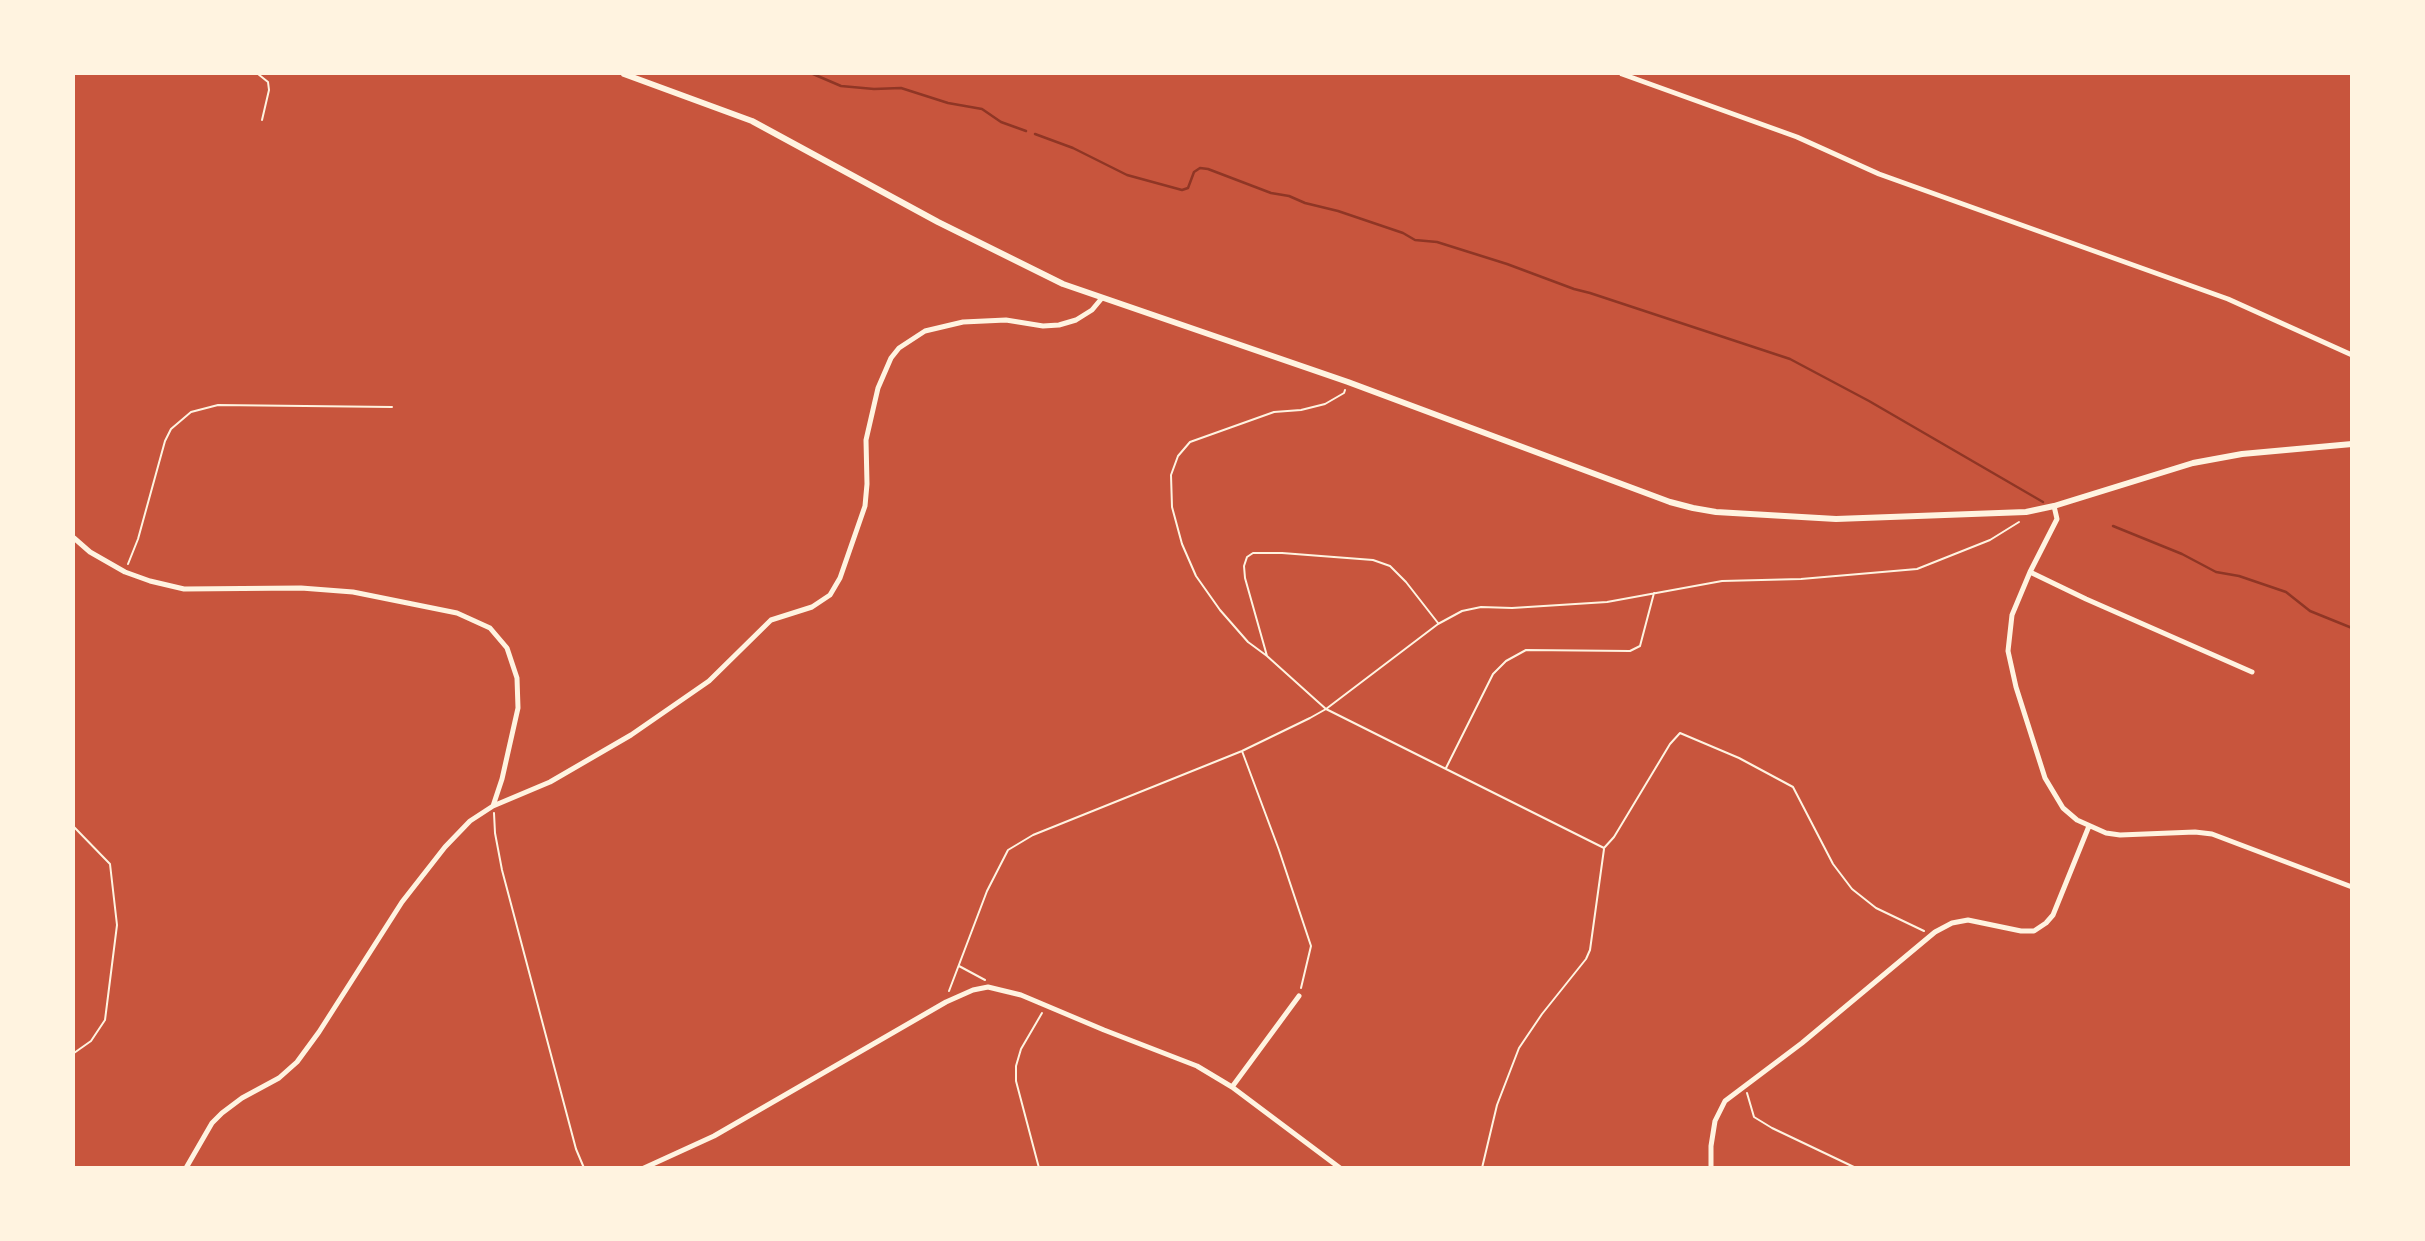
<!DOCTYPE html>
<html>
<head>
<meta charset="utf-8">
<style>
  body { margin:0 }
  #map { position:relative; width:2425px; height:1241px; overflow:hidden; background:#c8553d; font-family:"Exo 2",sans-serif }
  canvas { display:block }
  .frame { position:absolute; inset:0; border:75px solid #fff3e0; pointer-events:none }
</style>
</head>
<body>
<div id="map">
<canvas width="2425" height="1241"></canvas>
<div class="frame"></div>
</div>
<script>
const ctx = document.querySelector('canvas').getContext('2d');
ctx.lineJoin = 'round';
function poly(rows) {
  const path = new Path2D();
  for (const r of rows) {
    path.moveTo(r[0], r[1]);
    for (let i = 2; i < r.length; i += 2) path.lineTo(r[i], r[i + 1]);
  }
  return path;
}
function strokePath(path, color, width, dash) {
  ctx.strokeStyle = color;
  ctx.lineWidth = width;
  ctx.lineCap = dash ? 'butt' : 'round';
  ctx.setLineDash(dash || []);
  ctx.stroke(path);
}
const stream = poly([
  [813,74,841,86,874,89,901,88,948,103,982,109,1001,122,1026,131],
  [1035,134,1073,148,1127,175,1182,190,1188,188,1194,172,1200,168,1208,169,1271,193,1289,196,1305,203,1338,211,1403,233,1415,240,1437,242,1507,264,1574,289,1590,293,1790,359,1869,401,2043,502],
  [2113,526,2182,554,2216,572,2239,576,2286,592,2310,611,2352,628]
]);
const path = poly([
  [258,74,268,82,269,90,262,120],
  [128,564,138,539,165,441,171,429,191,412,218,405,392,407],
  [1438,623,1406,582,1390,566,1373,560,1282,553,1253,553,1247,557,1244,566,1245,578,1267,656,1317,701,1326,709,1604,848],
  [1267,656,1248,642,1220,610,1196,576,1182,544,1172,507,1171,475,1178,456,1190,442,1274,412,1301,410,1325,404,1344,393,1345,390],
  [1242,751,1279,850,1311,946,1301,988],
  [1446,768,1493,674,1506,661,1526,650,1630,651,1640,646,1654,593],
  [494,813,495,833,502,870,576,1149,584,1168],
  [74,827,110,864,117,925,105,1020,91,1041,74,1053],
  [1604,848,1614,837,1670,744,1680,733,1739,758,1793,787,1833,864,1852,889,1876,908,1924,931],
  [959,966,985,980],
  [949,991,987,891,1008,850,1033,835,1242,751,1310,718,1326,709,1438,624,1462,611,1481,607,1512,608,1607,602,1722,581,1801,579,1917,569,1990,540,2019,522],
  [1747,1093,1754,1117,1772,1128,1856,1168],
  [1039,1168,1016,1081,1016,1066,1021,1049,1042,1013],
  [1482,1168,1497,1105,1519,1048,1542,1014,1586,959,1590,950,1604,849]
]);
const minor = poly([
  [1622,74,1797,137,1879,174,2228,299,2352,355],
  [2054,506,2057,519,2030,572,2012,615,2008,651,2016,687,2045,778,2063,808,2077,820,2106,833,2120,835,2195,832,2212,834,2352,887],
  [74,538,90,552,125,572,150,581,184,589,301,588,353,592,457,613,490,628,507,648,517,678,518,708,502,779,493,806],
  [2030,572,2086,599,2252,672],
  [1232,1087,1299,996],
  [186,1168,212,1123,222,1113,242,1098,279,1078,297,1062,319,1032,402,902,445,847,470,821,493,806,550,782,631,735,709,681,771,620,812,607,830,595,840,578,865,506,867,484,866,440,878,388,891,358,899,348,925,331,963,322,1006,320,1043,326,1059,325,1076,320,1092,310,1102,298],
  [644,1168,714,1136,946,1002,973,990,988,987,1021,995,1104,1030,1197,1066,1232,1087,1340,1168],
  [1711,1168,1711,1146,1715,1121,1725,1101,1802,1043,1935,932,1952,923,1968,920,2021,931,2034,931,2046,923,2053,915,2089,826]
]);
const tertiary = poly([
  [624,74,752,121,938,222,1063,284,1348,382,1670,502,1693,508,1716,512,1836,519,2026,512,2054,506,2193,463,2242,454,2352,444]
]);
strokePath(stream, '#8f3625', 2.5);
strokePath(path, '#fff3e0', 2);
strokePath(minor, '#fff3e0', 5);
strokePath(tertiary, '#fff3e0', 6);
</script>
</body>
</html>
